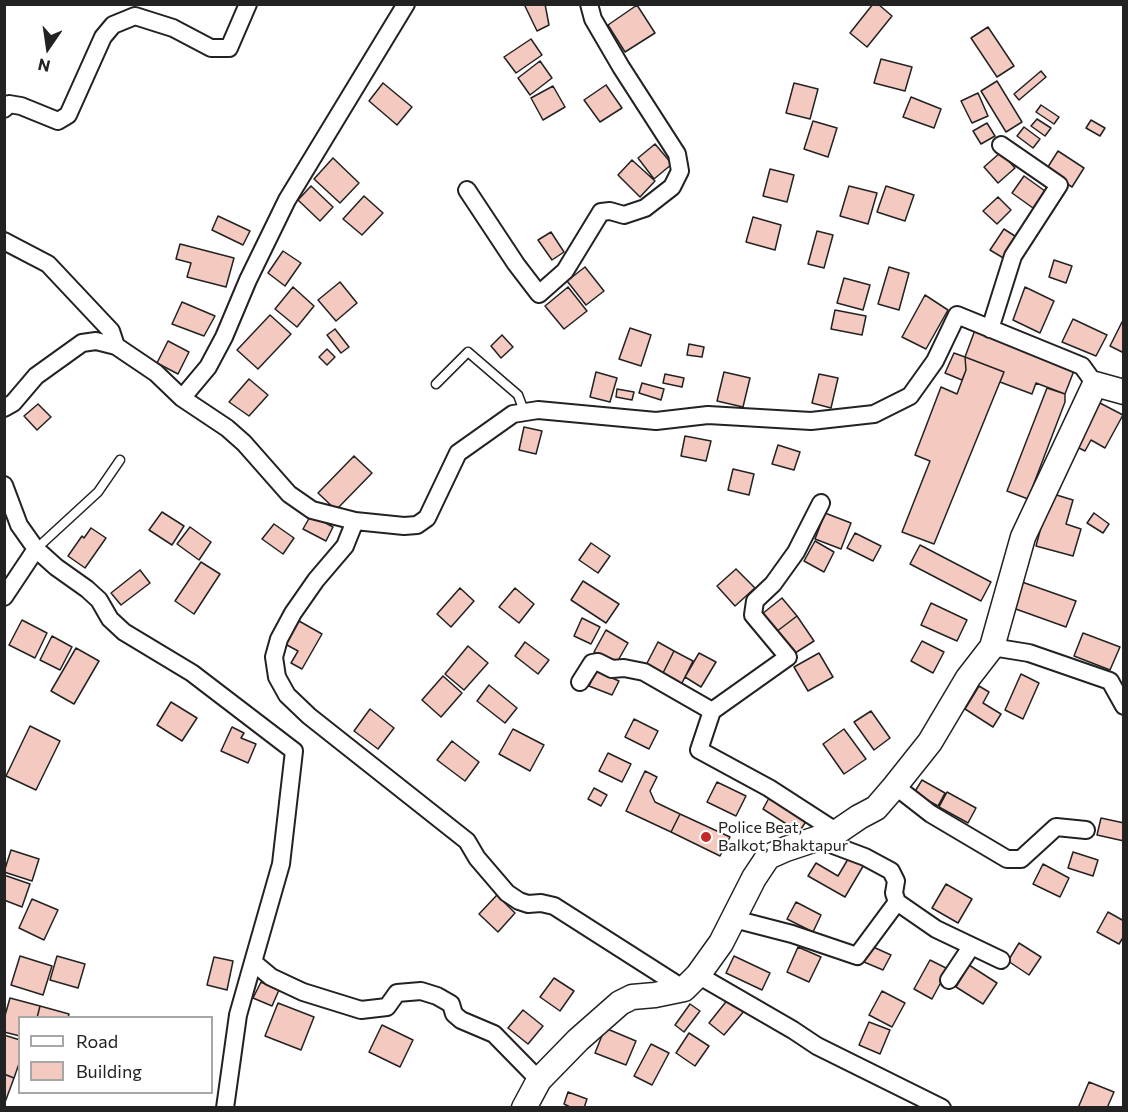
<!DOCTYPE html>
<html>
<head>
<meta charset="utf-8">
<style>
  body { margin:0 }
  #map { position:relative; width:1128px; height:1112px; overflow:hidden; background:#fff; font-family:Commissioner,sans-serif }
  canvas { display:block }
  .frame { position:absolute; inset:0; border:6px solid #222; pointer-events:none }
  .legend { position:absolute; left:18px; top:1016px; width:195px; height:78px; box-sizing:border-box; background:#fff; border:2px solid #a7a7a7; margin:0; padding:8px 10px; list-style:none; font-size:18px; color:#222 }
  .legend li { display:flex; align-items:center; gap:12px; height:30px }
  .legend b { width:30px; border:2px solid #a7a7a7 }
  .north { position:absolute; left:18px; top:18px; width:60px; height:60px; -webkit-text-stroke:4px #fff; paint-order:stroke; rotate:193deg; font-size:16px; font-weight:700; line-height:24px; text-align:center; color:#222 }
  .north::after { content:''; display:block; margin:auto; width:21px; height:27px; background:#222; clip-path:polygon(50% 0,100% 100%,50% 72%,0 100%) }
</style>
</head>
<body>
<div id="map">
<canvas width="1128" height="1112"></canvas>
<div class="frame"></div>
<ul class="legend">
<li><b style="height:8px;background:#fff"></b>Road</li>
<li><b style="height:16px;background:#f3c9c0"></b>Building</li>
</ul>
<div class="north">N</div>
</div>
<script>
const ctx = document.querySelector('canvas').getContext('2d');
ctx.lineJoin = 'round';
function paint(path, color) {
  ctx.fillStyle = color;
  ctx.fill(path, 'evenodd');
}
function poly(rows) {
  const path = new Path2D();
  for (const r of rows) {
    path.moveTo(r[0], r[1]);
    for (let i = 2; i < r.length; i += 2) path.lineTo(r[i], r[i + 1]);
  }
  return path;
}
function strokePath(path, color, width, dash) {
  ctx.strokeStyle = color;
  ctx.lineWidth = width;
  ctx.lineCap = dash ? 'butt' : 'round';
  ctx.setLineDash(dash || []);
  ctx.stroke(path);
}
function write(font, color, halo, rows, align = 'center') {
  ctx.font = font + ' Commissioner,sans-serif';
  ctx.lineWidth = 4.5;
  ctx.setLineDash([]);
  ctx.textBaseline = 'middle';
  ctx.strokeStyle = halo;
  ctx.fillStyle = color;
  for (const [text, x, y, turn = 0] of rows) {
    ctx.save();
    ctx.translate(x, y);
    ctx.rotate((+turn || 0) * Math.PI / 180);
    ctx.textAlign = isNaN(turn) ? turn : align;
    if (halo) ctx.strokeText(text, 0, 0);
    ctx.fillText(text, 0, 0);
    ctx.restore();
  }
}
const building = poly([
  [524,4,545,4,549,25,537,31,524,4],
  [873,4,878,4,892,16,867,47,850,33,873,4],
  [637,5,655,33,625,52,608,25,637,5],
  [988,27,1014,66,997,77,971,38,988,27],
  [531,39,542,55,516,73,504,57,531,39],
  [881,59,912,67,905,91,874,83,881,59],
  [540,61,552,78,530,95,518,78,540,61],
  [1041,71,1046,77,1019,100,1014,94,1041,71],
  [997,81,1022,122,1006,132,981,91,997,81],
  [383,83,412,107,397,125,369,101,383,83],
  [794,83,818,89,810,119,786,113,794,83],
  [606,85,622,108,600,122,584,100,606,85],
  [553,86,565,107,543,120,531,98,553,86],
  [978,93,988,116,972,123,961,101,978,93],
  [911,97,941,109,934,128,903,117,911,97],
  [1041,105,1059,117,1054,124,1036,112,1041,105],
  [1037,119,1051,128,1045,136,1031,126,1037,119],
  [1091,120,1105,128,1100,136,1086,128,1091,120],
  [813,121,837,128,828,157,804,149,813,121],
  [987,123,995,136,981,144,973,131,987,123],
  [1024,127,1040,139,1033,148,1017,136,1024,127],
  [655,144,672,164,654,179,638,158,655,144],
  [1058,151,1084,168,1072,187,1046,170,1058,151],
  [1001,152,1015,168,998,183,984,167,1001,152],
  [333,158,359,183,340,203,314,179,333,158],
  [632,160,655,181,640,197,618,175,632,160],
  [770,169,794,175,787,202,763,196,770,169],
  [1024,176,1045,191,1033,208,1012,193,1024,176],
  [311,186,333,207,320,221,298,200,311,186],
  [849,186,877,193,868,224,840,216,849,186],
  [886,186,914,195,905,221,877,212,886,186],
  [364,196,383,213,362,235,343,219,364,196],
  [998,197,1011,210,997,224,983,211,998,197],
  [218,216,250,231,243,245,212,230,218,216],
  [753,217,781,225,775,250,746,242,753,217],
  [1004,229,1018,238,1005,259,990,250,1004,229],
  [817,231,833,235,824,268,808,264,817,231],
  [551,232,564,252,552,260,538,240,551,232],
  [180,244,234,258,226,287,187,277,191,263,176,259,180,244],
  [283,251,301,263,285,286,268,273,283,251],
  [1054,260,1072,266,1066,283,1049,277,1054,260],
  [585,267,604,291,586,305,567,281,585,267],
  [889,267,909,273,899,310,878,304,889,267],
  [844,278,870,285,863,310,837,303,844,278],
  [340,282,357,303,336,321,318,300,340,282],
  [293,287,314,306,297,327,275,309,293,287],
  [568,287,587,311,564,329,545,306,568,287],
  [1025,287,1054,301,1040,333,1013,320,1025,287],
  [925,295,948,310,926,349,902,337,925,295],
  [182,302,215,316,204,336,172,324,182,302],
  [835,310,866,316,862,335,831,329,835,310],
  [270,315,291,334,258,369,237,350,270,315],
  [1073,319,1107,335,1096,356,1062,342,1073,319],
  [1122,322,1124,322,1124,353,1110,346,1122,322],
  [630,328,651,335,641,366,619,359,630,328],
  [335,329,349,347,341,353,327,335,335,329],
  [975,330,1075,368,1065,394,1036,383,1032,394,1000,382,1004,372,965,357,975,330],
  [502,335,513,347,501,358,491,346,502,335],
  [168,341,189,352,178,374,157,363,168,341],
  [689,344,704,347,702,357,687,355,689,344],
  [327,349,335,357,327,365,319,357,327,349],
  [954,353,965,357,966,370,962,380,945,373,954,353],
  [965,357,1004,372,934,544,902,532,930,461,915,455,941,387,957,394,966,370,965,357],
  [596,372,617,378,610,402,590,397,596,372],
  [724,372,750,378,743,407,717,401,724,372],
  [665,374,684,378,682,387,663,383,665,374],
  [819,374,838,378,831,408,812,403,819,374],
  [249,379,268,395,249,416,229,402,249,379],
  [642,383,664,389,661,400,639,393,642,383],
  [1047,388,1065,394,1065,402,1028,499,1007,491,1047,388],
  [617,389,634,392,632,400,616,397,617,389],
  [1098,402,1123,415,1105,448,1091,440,1085,451,1075,446,1098,402],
  [38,404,51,417,37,430,24,416,38,404],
  [524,427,542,431,536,454,519,450,524,427],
  [685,436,711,441,706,461,681,456,685,436],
  [778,445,800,452,794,470,772,464,778,445],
  [354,456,372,473,336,510,318,493,354,456],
  [733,469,754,474,749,495,728,490,733,469],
  [1050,493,1073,500,1066,524,1081,529,1073,556,1036,546,1050,493],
  [162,512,184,526,172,545,149,530,162,512],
  [825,513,851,523,841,549,815,539,825,513],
  [1094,513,1109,524,1103,533,1087,523,1094,513],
  [311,515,333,527,326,541,303,529,311,515],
  [274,524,294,538,283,554,262,539,274,524],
  [190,527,211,542,199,560,177,544,190,527],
  [91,528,106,538,85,568,68,556,82,536,84,538,91,528],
  [855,533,881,546,873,561,847,548,855,533],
  [815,541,834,552,824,572,804,561,815,541],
  [591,543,610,556,598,573,579,560,591,543],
  [920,545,991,582,981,601,910,564,920,545],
  [201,562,220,574,194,614,175,601,201,562],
  [736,569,755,588,735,606,717,586,736,569],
  [140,570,150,583,121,605,111,593,140,570],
  [583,581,619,604,606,623,571,600,583,581],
  [1022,582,1076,601,1066,627,1013,608,1022,582],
  [460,588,474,601,451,627,437,614,460,588],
  [515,588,534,604,519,623,499,607,515,588],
  [782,598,797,616,776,632,762,614,782,598],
  [931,603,967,620,957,641,921,625,931,603],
  [797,616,814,641,792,655,776,632,797,616],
  [582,618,600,627,591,644,574,636,582,618],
  [22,620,47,633,35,658,9,645,22,620],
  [299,621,322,634,302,669,291,663,298,651,285,644,299,621],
  [606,630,628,643,616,664,594,652,606,630],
  [1083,633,1120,647,1110,670,1074,656,1083,633],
  [52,636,72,647,60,670,40,660,52,636],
  [922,641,944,652,933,673,911,661,922,641],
  [525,642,549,660,538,674,515,656,525,642],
  [658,642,674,651,662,675,645,667,658,642],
  [468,646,488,663,464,690,445,674,468,646],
  [76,648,99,661,74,704,51,691,76,648],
  [674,651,693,661,681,685,662,675,674,651],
  [699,653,716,662,701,687,685,677,699,653],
  [819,653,833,677,808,691,794,667,819,653],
  [596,671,619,681,612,695,589,686,596,671],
  [1021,674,1039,683,1023,719,1005,710,1021,674],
  [443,676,462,693,441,717,422,700,443,676],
  [489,685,517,708,505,723,477,701,489,685],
  [979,686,989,692,983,703,1001,714,993,727,965,709,979,686],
  [171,702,197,718,182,741,157,725,171,702],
  [370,709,394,728,378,749,354,731,370,709],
  [871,711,890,738,874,750,854,722,871,711],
  [634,719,658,731,649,749,625,737,634,719],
  [30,726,60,741,36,790,6,776,30,726],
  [232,727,244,733,241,738,256,744,248,763,221,751,232,727],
  [513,729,544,745,530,771,499,754,513,729],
  [844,729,866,759,844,774,823,744,844,729],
  [452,741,479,762,465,781,437,760,452,741],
  [608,753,631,764,622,782,599,771,608,753],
  [645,771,657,777,650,791,655,802,680,814,671,832,626,811,645,771],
  [922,780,945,793,938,806,914,793,922,780],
  [717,782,746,796,736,816,707,802,717,782],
  [594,788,607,795,601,806,588,799,594,788],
  [947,792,976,808,968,823,939,807,947,792],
  [769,798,807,820,799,832,763,809,769,798],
  [680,814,730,837,720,856,671,832,680,814],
  [1101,818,1124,823,1124,841,1097,835,1101,818],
  [11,850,39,859,32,881,4,872,11,850],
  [1073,852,1098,860,1093,876,1068,868,1073,852],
  [851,854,865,863,845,897,808,876,816,863,838,876,851,854],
  [1043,864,1069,878,1060,897,1033,884,1043,864],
  [4,875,30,884,22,907,4,900,4,875],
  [946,884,972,899,958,923,932,908,946,884],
  [497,895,515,913,498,932,479,914,497,895],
  [32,899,58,910,44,940,19,928,32,899],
  [796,902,821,915,813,932,787,919,796,902],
  [1108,912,1124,921,1124,936,1119,944,1097,932,1108,912],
  [1019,943,1041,957,1029,975,1008,961,1019,943],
  [871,946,891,955,883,970,864,962,871,946],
  [798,947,821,957,809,982,787,972,798,947],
  [20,956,52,966,43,995,11,985,20,956],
  [57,956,85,964,78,988,50,980,57,956],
  [734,956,770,973,762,990,726,973,734,956],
  [214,957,233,961,227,990,207,985,214,957],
  [930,960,948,969,932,999,914,989,930,960],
  [969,965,997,983,983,1004,956,987,969,965],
  [554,978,574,991,560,1011,540,997,554,978],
  [261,982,279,990,272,1006,253,998,261,982],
  [882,991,905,1003,892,1027,869,1015,882,991],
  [10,998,40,1006,37,1018,20,1018,20,1036,4,1032,4,1019,10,998],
  [729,998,745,1010,724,1035,709,1023,729,998],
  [278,1003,314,1017,301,1050,265,1036,278,1003],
  [690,1004,700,1011,684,1032,675,1025,690,1004],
  [40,1006,69,1014,68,1018,37,1018,40,1006],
  [523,1010,543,1026,528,1044,508,1028,523,1010],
  [869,1022,890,1030,880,1054,859,1045,869,1022],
  [382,1025,413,1040,400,1067,369,1052,382,1025],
  [605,1028,636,1041,626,1065,595,1053,605,1028],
  [689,1033,709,1046,695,1066,676,1053,689,1033],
  [4,1035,20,1040,20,1061,14,1078,4,1074,4,1035],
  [651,1044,669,1053,652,1085,634,1076,651,1044],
  [4,1074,14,1078,4,1105,4,1074],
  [1089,1082,1114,1092,1107,1108,1078,1108,1089,1082],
  [568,1092,587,1099,584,1108,572,1108,564,1104,568,1092]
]);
const lane = poly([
  [436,384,468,352,518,395,524,411],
  [36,549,98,492,120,460]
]);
const street = poly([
  [4,109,9,104,21,106,58,121,68,115,103,37,113,25,135,16,173,28,211,48,229,48,248,4],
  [467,190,516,264,539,294,565,271,601,212,610,211,624,215,645,208,672,187,680,171,677,154,621,67,593,19,589,4],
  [4,241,48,264,111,331,116,346],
  [990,329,1013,256,1059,185,1001,145],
  [182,398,208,367,224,337,248,280,287,200,406,4],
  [4,408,13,403,36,376,82,343,96,341,116,346,156,373,182,398,227,428,244,443,289,494,312,510,355,521,404,526,417,525,427,518,458,453,513,414,538,410,656,421,708,415,811,421,874,414,910,396,935,361,957,315,1082,366,1095,384],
  [4,485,19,525,36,549,56,567,87,589,99,600,110,619,124,632,192,673,294,751,281,864,253,962,271,977,303,992,361,1010,387,1007,397,993,421,991,437,996,451,1004,454,1014,461,1020,494,1034,539,1080],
  [821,503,796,552,773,584,755,601,753,615,788,657,712,711,699,750,769,788,837,832],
  [355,521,345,546,316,580,293,613,279,639,274,657,277,677,287,695,309,716,467,841,477,858,507,893,519,901,528,904,541,903,554,906,684,989],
  [4,597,36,549],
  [992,647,1029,653,1110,681,1124,706],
  [580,682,592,663,598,662,612,669,624,668,644,672,712,711],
  [895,786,931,814,1007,859,1021,859,1056,827,1086,830],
  [817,839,865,857,891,871,896,881,894,893,897,902,936,929,1001,960],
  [734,919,792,934,857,956,897,902],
  [698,975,793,1030,817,1046,942,1108],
  [949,980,971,947],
  [225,1108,238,1015,253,962]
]);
const secondary = poly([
  [524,1108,539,1080,578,1040,620,1003,632,997,655,995,684,989,698,975,721,943,754,878,768,857,786,849,837,832,859,817,876,808,895,786,930,742,968,678,992,647,1023,537,1095,384,1124,392]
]);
const markers = [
  [706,837,6,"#c62828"]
];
const poiNames = [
  ["Police Beat,",718,828],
  ["Balkot, Bhaktapur",718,846]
];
paint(building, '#f3c9c0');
strokePath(building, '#222', 1.5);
strokePath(lane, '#222', 11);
strokePath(street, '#222', 20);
strokePath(secondary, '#222', 27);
strokePath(lane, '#fff', 8);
strokePath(street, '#fff', 16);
strokePath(secondary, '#fff', 24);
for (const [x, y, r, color] of markers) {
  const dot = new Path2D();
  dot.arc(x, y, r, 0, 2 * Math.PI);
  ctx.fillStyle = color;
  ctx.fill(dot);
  strokePath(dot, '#fff', 2);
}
write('16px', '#222', '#fff', poiNames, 'left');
</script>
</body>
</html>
